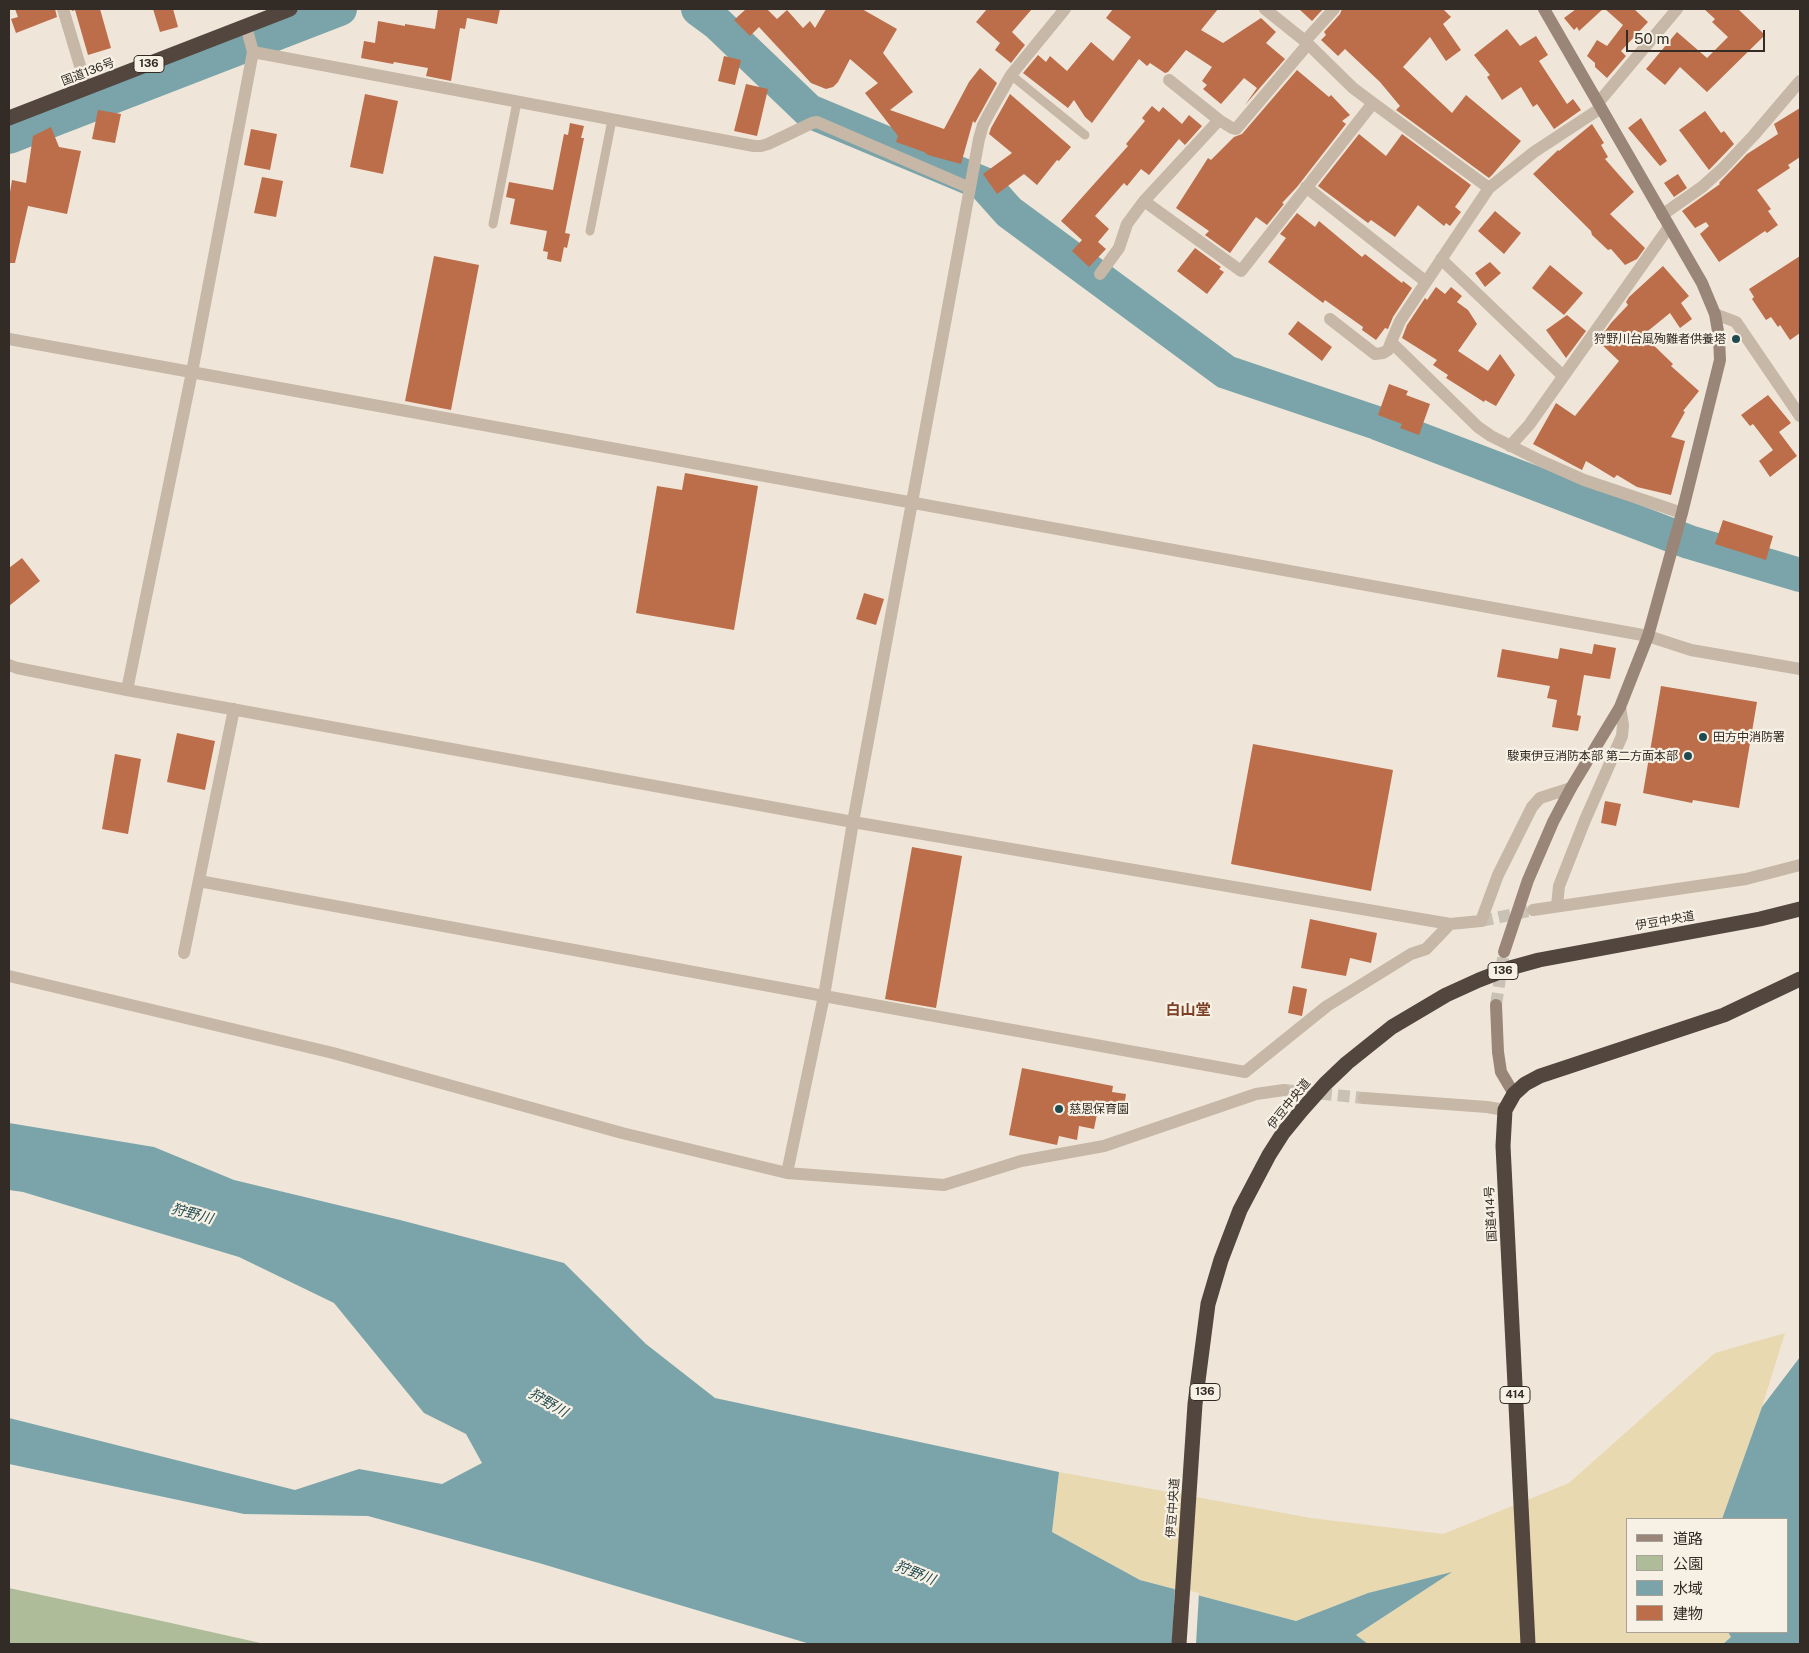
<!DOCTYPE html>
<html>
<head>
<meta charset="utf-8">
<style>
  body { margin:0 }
  #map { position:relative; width:1809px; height:1653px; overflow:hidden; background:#efe6d9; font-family:"Public Sans","Noto Sans JP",sans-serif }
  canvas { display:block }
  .frame { position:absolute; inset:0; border:10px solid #322b26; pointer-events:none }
  .legend { position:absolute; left:1626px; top:1518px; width:162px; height:115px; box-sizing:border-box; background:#f7f0e4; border:1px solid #a8a198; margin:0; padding:6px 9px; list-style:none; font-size:15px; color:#322b26 }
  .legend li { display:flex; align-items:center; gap:10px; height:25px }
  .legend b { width:25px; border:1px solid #a8a198 }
  .scale { position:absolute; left:1626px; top:30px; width:139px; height:22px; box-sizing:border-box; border:2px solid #322b26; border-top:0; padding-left:6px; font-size:15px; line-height:18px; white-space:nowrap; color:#322b26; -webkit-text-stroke:4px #f7f0e4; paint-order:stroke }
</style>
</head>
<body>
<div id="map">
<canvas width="1809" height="1653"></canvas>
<div class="frame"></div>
<ul class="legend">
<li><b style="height:6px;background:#998678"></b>道路</li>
<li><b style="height:14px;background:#aebc9a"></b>公園</li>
<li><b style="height:14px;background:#7aa4a9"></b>水域</li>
<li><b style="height:14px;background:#bc6d49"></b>建物</li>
</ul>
<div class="scale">50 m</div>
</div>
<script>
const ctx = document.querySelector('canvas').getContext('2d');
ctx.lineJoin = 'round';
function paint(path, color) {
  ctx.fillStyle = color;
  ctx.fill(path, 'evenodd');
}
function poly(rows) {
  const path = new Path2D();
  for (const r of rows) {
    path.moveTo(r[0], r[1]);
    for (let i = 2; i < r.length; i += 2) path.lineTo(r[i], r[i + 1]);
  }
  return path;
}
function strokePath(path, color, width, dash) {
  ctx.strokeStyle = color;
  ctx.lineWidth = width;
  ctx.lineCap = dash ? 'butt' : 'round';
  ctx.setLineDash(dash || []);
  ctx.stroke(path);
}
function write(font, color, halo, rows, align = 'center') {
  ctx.font = font + ' "Public Sans","Noto Sans JP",sans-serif';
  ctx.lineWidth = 4.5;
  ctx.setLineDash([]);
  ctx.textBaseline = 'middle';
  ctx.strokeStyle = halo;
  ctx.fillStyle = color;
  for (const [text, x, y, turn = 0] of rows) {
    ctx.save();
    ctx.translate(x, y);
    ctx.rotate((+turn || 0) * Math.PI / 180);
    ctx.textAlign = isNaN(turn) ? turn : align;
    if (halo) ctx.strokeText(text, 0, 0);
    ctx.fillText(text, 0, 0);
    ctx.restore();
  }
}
const green = poly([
  [9,1588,162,1621,265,1644,9,1644]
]);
const sand = poly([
  [1785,1333,1762,1407,1722,1519,1628,1519,1628,1632,1728,1632,1731,1637,1723,1644,1368,1644,1355,1636,1450,1573,1368,1593,1296,1621,1140,1580,1052,1532,1059,1472,1311,1518,1443,1534,1569,1483,1715,1353]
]);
const water = poly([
  [9,1123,154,1147,234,1180,400,1220,564,1263,646,1344,715,1398,1059,1472,1052,1532,1140,1580,1296,1621,1368,1593,1452,1572,1356,1635,1368,1644,810,1644,539,1563,368,1516,244,1514,9,1464,9,1418,295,1490,359,1469,442,1484,482,1463,466,1434,424,1413,334,1303,239,1257,23,1192,9,1190],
  [1800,1357,1800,1644,1723,1644,1731,1637,1728,1632,1788,1632,1788,1519,1722,1519,1762,1407]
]);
const pier = poly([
  [1175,1587,1199,1593,1196,1644,1172,1644]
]);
const river = poly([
  [698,9,717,23,809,111,984,184,1009,212,1226,372,1377,423,1689,542,1800,575],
  [9,137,340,9]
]);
const building = poly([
  [15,9,55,9,57,17,16,33,11,19,18,17],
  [71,9,100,9,111,48,88,55,75,10,72,11],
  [153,9,173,9,178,27,160,32],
  [438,9,500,9,497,24,467,18,465,29,460,28,451,81,426,76,428,68,394,62,393,64,361,58,364,41,375,43,378,21,405,26,405,24,435,29],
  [746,9,767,9,777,19,787,10,803,28,810,21,815,28,826,9,862,9,897,29,883,53,913,92,890,110,944,129,969,82,980,68,997,83,975,123,973,121,961,164,928,155,924,152,896,142,898,136,865,93,878,83,850,59,838,82,833,87,826,89,811,83,759,27,750,36,734,20],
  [987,9,1032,9,1012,32,1025,45,1011,63,995,50,1000,43,976,22],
  [1113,9,1218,9,1201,30,1223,43,1261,18,1276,32,1266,43,1285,59,1245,105,1257,88,1244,78,1221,104,1203,89,1207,85,1202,81,1212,67,1186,50,1168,72,1165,73,1150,63,1147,66,1139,59,1092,123,1085,117,1074,100,1068,108,1023,73,1038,55,1046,62,1050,56,1067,71,1091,42,1113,61,1131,37,1106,18],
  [1299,9,1323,9,1312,21],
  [1342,9,1443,9,1451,17,1443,24,1461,50,1446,61,1430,37,1403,67,1452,113,1466,95,1521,141,1493,174,1489,178,1396,110,1400,106,1380,82,1345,49,1338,56,1321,40,1326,35,1324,32,1340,14],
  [1576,9,1603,9,1579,31,1577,27,1574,30,1564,18],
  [1605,9,1634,9,1648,22,1621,51,1626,56,1607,78,1595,67,1595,63,1587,56,1597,40,1607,46,1623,25],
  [1704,9,1738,9,1765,35,1707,92,1680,67,1665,85,1646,69,1677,32,1707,58,1728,37,1712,22,1715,19],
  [1507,29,1520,46,1536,36,1548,55,1539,61,1567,104,1573,99,1581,110,1554,129,1537,104,1533,107,1521,87,1502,100,1487,77,1490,75,1474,55],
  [724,56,741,60,735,85,718,81],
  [1297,70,1329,97,1331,95,1350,115,1342,121,1346,124,1297,187,1282,203,1284,204,1267,225,1256,217,1230,253,1205,235,1209,231,1176,208,1208,158,1211,160,1234,137,1242,134],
  [746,84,768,89,757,136,734,131],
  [365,94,398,101,383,174,350,167],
  [1010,94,1071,147,1059,161,1057,160,1037,185,1024,174,997,194,983,174,1012,153,989,134,991,128],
  [1152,106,1159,112,1163,107,1182,124,1189,115,1202,126,1185,145,1179,139,1149,175,1141,169,1127,186,1124,183,1095,216,1109,229,1098,242,1106,249,1089,267,1072,251,1082,240,1061,221,1128,146,1126,144,1145,121,1142,118],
  [1800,108,1800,157,1788,165,1790,168,1757,190,1771,209,1768,211,1778,225,1767,233,1765,231,1719,262,1700,234,1709,226,1706,222,1695,228,1682,211,1720,184,1719,183,1747,154,1778,134,1774,124],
  [98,110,121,114,115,143,92,139],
  [1705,111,1721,133,1724,131,1734,144,1709,170,1679,130],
  [1641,118,1667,161,1660,166,1628,128],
  [570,123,584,126,581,138,584,138,565,233,570,234,567,248,564,247,561,262,547,259,548,252,543,251,547,231,510,224,515,199,506,197,509,182,553,190,564,134,568,135],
  [1592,124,1604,143,1601,145,1608,157,1605,159,1634,192,1610,214,1645,248,1637,259,1625,265,1611,249,1608,250,1592,235,1591,231,1579,219,1533,174,1558,150,1559,151],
  [51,127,59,147,81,151,67,214,28,206,15,263,9,263,9,198,12,180,26,183,33,136],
  [251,129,277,134,270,170,244,165],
  [1359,134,1386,156,1402,134,1471,185,1455,207,1461,212,1450,226,1446,223,1444,226,1418,205,1395,237,1371,220,1368,223,1318,186],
  [1678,174,1687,188,1674,197,1664,183],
  [262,177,283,181,276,217,254,213],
  [1495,211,1521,233,1504,254,1478,231],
  [1297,213,1315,227,1319,221,1362,257,1365,254,1402,283,1403,281,1412,288,1393,317,1388,329,1385,328,1376,340,1362,330,1363,327,1325,300,1323,303,1268,262,1286,238,1280,234],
  [1195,248,1221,267,1219,269,1224,272,1207,294,1177,271],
  [434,256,479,265,451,410,405,401],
  [1800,256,1800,333,1790,340,1780,325,1778,327,1771,317,1766,320,1752,299,1754,297,1749,289],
  [1490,262,1501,273,1485,287,1475,273],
  [1550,265,1583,293,1564,315,1532,288],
  [1663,266,1689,296,1681,303,1692,319,1680,328,1670,313,1643,335,1673,364,1671,366,1699,391,1683,411,1685,412,1671,437,1685,441,1671,495,1637,487,1617,475,1614,478,1586,461,1582,470,1533,444,1556,403,1575,416,1619,361,1598,341,1611,323,1628,305,1626,302,1629,297],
  [1436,287,1445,294,1451,287,1462,296,1457,302,1468,310,1477,324,1458,351,1488,371,1500,354,1515,375,1496,406,1485,400,1484,402,1446,378,1448,375,1433,365,1437,360,1402,338,1407,325,1425,298,1427,300],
  [1567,315,1586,331,1566,358,1546,330],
  [1298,321,1332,347,1322,361,1288,334],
  [1389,384,1408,391,1406,395,1430,404,1419,435,1400,428,1402,424,1378,415],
  [1768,395,1791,423,1779,432,1797,456,1770,477,1759,461,1773,450,1753,424,1750,426,1741,415],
  [685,473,758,486,734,630,636,613,657,486,682,490],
  [1723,520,1773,536,1766,560,1715,544],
  [22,558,40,581,9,606,9,568],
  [864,593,884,599,876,625,856,619],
  [1594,644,1616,648,1610,679,1584,675,1577,715,1581,716,1578,731,1552,727,1557,700,1547,698,1550,686,1497,677,1502,649,1558,659,1560,648,1592,654],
  [1661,686,1757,702,1739,808,1693,800,1692,803,1643,793],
  [177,733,215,741,205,790,167,782],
  [1253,744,1393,770,1371,891,1231,864],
  [115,754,141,759,128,834,102,829],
  [1605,801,1621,804,1616,826,1601,823],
  [912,847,962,856,936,1008,885,999],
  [1310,919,1377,933,1371,963,1350,958,1346,976,1301,968],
  [1293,986,1307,989,1302,1016,1288,1013],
  [1022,1068,1113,1086,1112,1092,1126,1094,1123,1114,1098,1109,1094,1129,1079,1126,1077,1140,1059,1136,1057,1145,1009,1135]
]);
const streetTunnel = poly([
  [1481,921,1533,910],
  [1284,1090,1364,1098]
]);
const secondaryTunnel = poly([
  [1496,1005,1504,952]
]);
const lane = poly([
  [1011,75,1085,135],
  [493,224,517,102],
  [590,231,612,120]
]);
const street = poly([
  [63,9,87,89],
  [1265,9,1305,41,1334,9],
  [1305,41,1353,88,1373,103,1489,188],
  [253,52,754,146,761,146,768,144,812,123,817,122,970,188],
  [1169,80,1219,120,1232,128,1236,129,1308,44],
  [1598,103,1677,9],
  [1306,187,1425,281],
  [1144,201,1241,271,1373,103],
  [1662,215,1702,187,1722,169,1754,135,1800,81],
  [1441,259,1563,376],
  [1100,274,1119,248,1127,224,1144,201,1219,120],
  [1715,314,1736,322,1800,416],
  [1330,319,1375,354,1383,353,1388,350,1391,342,1478,427,1491,436,1541,461,1584,480,1682,513],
  [9,339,1648,636,1691,650,1800,669],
  [1391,342,1400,321,1489,188,1534,152,1601,108],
  [1510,446,1529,425,1669,227],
  [9,665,17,668,127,690,853,822,1450,924,1481,921,1498,875,1532,807,1540,798,1571,788],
  [127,690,192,372,253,52,246,26],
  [199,881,824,996,1245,1072,1327,1006,1411,954,1426,949,1450,924],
  [1557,906,1559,886,1585,820,1622,736,1623,725,1620,707],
  [1533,910,1746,879,1800,865],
  [184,953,234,709],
  [9,976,333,1053,622,1133,787,1173,944,1185,1021,1161,1104,1146,1256,1094,1284,1090],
  [1364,1098,1487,1107,1505,1110],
  [787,1173,824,996,853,822,979,139,983,125,991,110,1011,75,1065,9]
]);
const secondary = poly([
  [1504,952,1528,880,1553,822,1571,788,1620,707,1648,636,1682,513,1720,360,1719,337,1715,314,1702,283,1544,9],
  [1496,1005,1498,1052,1501,1072,1514,1094]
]);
const highway = poly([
  [9,118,290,9],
  [1179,1644,1195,1404,1208,1304,1221,1260,1240,1210,1269,1155,1283,1133,1301,1111,1325,1084,1347,1063,1392,1027,1446,995,1479,980,1510,968,1539,960,1760,919,1800,909],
  [1528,1644,1503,1146,1505,1110,1514,1094,1525,1084,1540,1076,1724,1015,1800,979]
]);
const markers = [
  [1736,339,5,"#1f4a50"],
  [1703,737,5,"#1f4a50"],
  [1688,756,5,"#1f4a50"],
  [1059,1109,5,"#1f4a50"]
];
const shields = [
  [149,64,30],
  [1503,971,30],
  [1205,1392,30],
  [1515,1395,30]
];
const shieldNames = [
  ["136",149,64],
  ["136",1503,971],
  ["136",1205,1392],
  ["414",1515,1395]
];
const streetNames = [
  ["国道136号",88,72,-21],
  ["伊豆中央道",1665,921,-10],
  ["伊豆中央道",1289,1104,-51],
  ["国道414号",1491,1214,-93],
  ["伊豆中央道",1173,1508,-86]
];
const poiNames = [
  ["狩野川台風殉難者供養塔",1726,339],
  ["田方中消防署",1713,737,"left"],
  ["駿東伊豆消防本部 第二方面本部",1678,756],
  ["慈恩保育園",1069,1109,"left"]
];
const waterNames = [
  ["狩野川",192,1214,15],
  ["狩野川",548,1403,30],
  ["狩野川",915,1573,22]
];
const quarterNames = [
  ["白山堂",1188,1010]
];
paint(green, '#aebc9a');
paint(sand, '#e8d9b1');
paint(water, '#7aa4a9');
paint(pier, '#efe6d9');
strokePath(river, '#7aa4a9', 34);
paint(building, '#bc6d49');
strokePath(streetTunnel, '#c9c1b5', 12, [12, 6]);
strokePath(secondaryTunnel, '#c9c1b5', 12, [12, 6]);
strokePath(lane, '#c6b7a6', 9);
strokePath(street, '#c6b7a6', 12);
strokePath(secondary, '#998678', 12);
strokePath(highway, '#53463e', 15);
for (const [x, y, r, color] of markers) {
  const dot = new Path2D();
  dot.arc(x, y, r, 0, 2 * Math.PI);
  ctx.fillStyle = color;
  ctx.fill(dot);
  strokePath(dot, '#f7f0e4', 2);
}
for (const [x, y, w] of shields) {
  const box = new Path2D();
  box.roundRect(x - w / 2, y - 8.5, w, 17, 4);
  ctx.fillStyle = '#f7f0e4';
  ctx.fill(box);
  strokePath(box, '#322b26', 1);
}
write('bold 11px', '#322b26', null, shieldNames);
write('12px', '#322b26', '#f7f0e4', streetNames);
write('12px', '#322b26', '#f7f0e4', poiNames, 'right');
write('italic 14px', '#1f4a50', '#f7f0e4', waterNames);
write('bold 15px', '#7b4026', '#f7f0e4', quarterNames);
</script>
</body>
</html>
